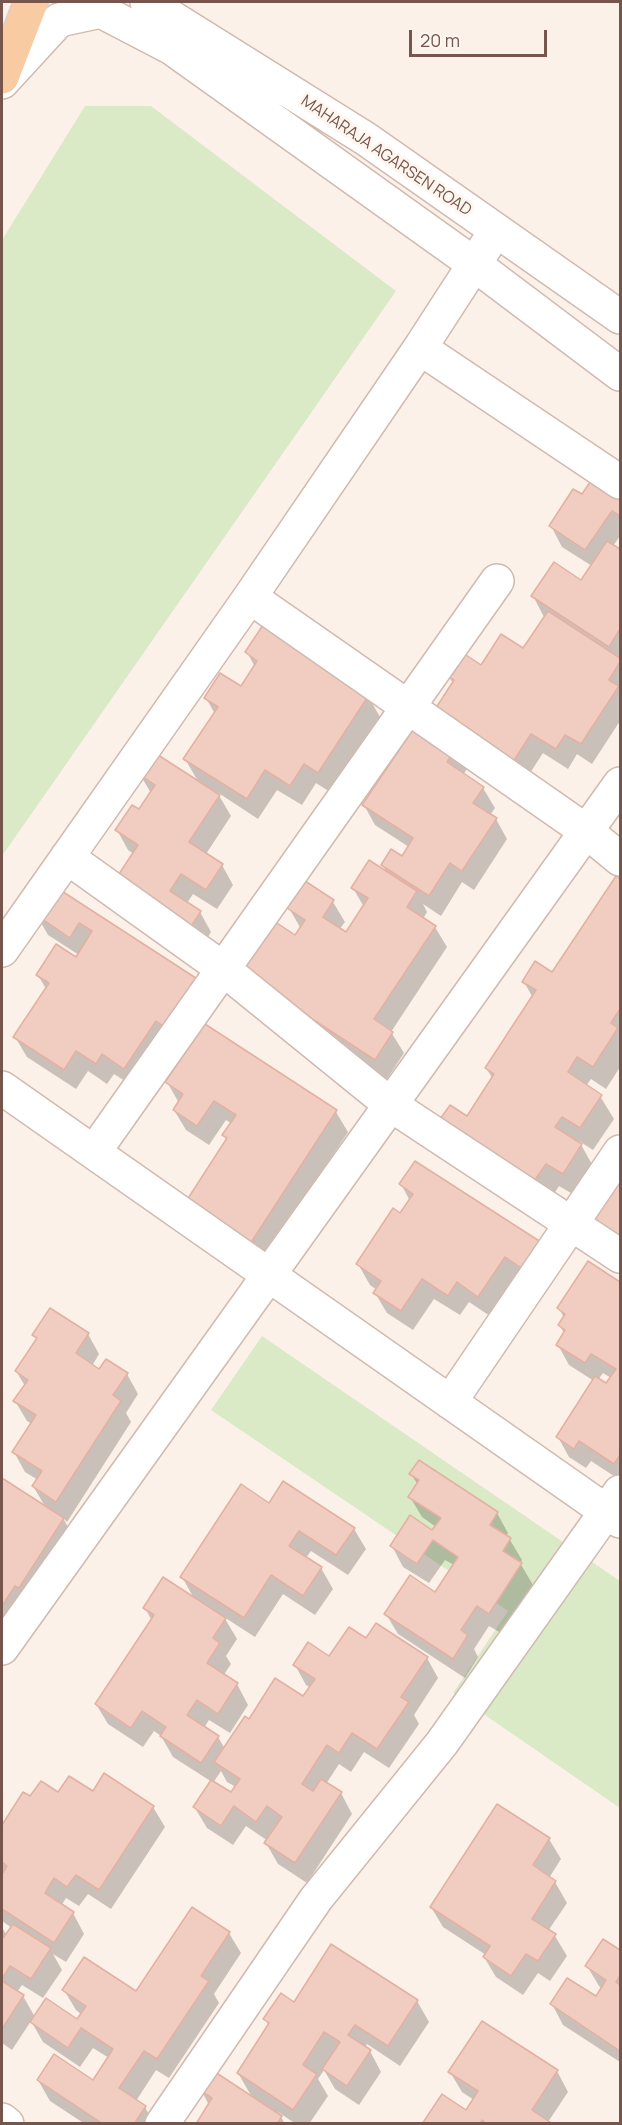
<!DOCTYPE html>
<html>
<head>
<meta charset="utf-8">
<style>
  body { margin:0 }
  #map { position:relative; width:622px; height:2125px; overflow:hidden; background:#fcf1e8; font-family:Manrope,sans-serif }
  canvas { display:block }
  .frame { position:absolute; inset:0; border:3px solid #76554c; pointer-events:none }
  .scale { position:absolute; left:409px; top:30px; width:138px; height:27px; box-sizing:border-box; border:3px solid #76554c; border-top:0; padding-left:8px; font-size:18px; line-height:21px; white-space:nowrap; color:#76554c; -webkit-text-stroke:4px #fff6ef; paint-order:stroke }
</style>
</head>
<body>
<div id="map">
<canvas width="622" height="2125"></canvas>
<div class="frame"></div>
<div class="scale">20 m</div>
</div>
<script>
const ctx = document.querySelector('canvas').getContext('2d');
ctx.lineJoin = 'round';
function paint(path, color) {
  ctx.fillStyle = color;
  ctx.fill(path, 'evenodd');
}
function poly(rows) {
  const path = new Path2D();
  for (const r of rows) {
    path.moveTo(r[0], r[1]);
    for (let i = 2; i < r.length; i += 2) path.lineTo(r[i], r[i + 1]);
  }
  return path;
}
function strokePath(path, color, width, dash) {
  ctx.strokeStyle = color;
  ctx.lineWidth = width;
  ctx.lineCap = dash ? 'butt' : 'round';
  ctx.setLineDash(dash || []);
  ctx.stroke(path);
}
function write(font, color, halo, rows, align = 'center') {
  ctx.font = font + ' Manrope,sans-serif';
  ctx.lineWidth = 6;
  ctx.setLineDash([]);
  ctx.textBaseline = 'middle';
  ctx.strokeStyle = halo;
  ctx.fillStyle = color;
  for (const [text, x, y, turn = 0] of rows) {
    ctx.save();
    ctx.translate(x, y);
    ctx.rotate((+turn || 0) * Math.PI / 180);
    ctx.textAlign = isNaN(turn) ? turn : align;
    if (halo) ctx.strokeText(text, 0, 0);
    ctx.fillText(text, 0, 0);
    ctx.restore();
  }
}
const green = poly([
  [85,106,151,106,396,291,2,856,2,240],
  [262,1336,620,1581,620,1808,453,1693,508,1611,211,1410]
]);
const shadow = poly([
  [620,491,620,536,613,546,620,551,620,721,592,764,577,754,568,769,543,753,521,787,447,674,482,667,523,651,544,617,533,596,581,582,592,566,562,547,551,526,582,496],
  [247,652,368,696,380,717,330,792,316,783,302,805,277,790,258,819,217,792,231,816,206,854,222,865,233,885,217,909,193,894,187,903,200,912,211,932,197,955,134,854,128,850,117,830,139,812,151,793,139,773,199,783,185,759,215,714,206,698,241,688,255,667],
  [456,748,467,769,463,775,483,788,495,808,490,815,496,819,507,839,474,890,462,882,441,916,423,904,427,912,423,919,435,927,447,947,391,1032,404,1053,387,1079,251,991,301,929,289,908,333,902,345,922,339,930,346,934,364,907,353,888,387,874,383,865,402,858,409,847,375,825,364,805],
  [617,878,620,881,620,1067,606,1089,591,1079,586,1086,600,1096,614,1119,593,1150,579,1141,594,1168,576,1196,559,1186,546,1207,467,1118,493,1079,486,1068,533,998,524,982,553,974],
  [54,888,200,983,136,1088,114,1074,107,1084,88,1071,76,1089,27,1057,15,1037,46,989,38,975,76,959,79,955,48,935,36,914],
  [205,1026,336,1112,348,1132,261,1264,187,1203,227,1141,224,1135,232,1124,226,1120,209,1145,186,1130,174,1110,179,1103,167,1082],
  [620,1181,620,1260,590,1228],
  [401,1184,557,1268,490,1316,469,1302,460,1315,434,1299,413,1330,387,1313,375,1293,377,1290,370,1285,358,1264,401,1215,410,1201],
  [588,1263,620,1284,620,1480,591,1461,586,1468,569,1457,558,1437,594,1381,569,1365,558,1345,565,1334,559,1325,564,1318,559,1308],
  [603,1373,611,1378,606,1385,598,1380],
  [88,1334,99,1354,92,1366,100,1371,127,1374,138,1394,126,1413,131,1422,67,1522,63,1518,75,1540,2,1643,2,1479,46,1508,33,1486,38,1480,25,1472,14,1452,32,1424,27,1421,15,1401,25,1386,16,1371,37,1340,34,1335],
  [411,1474,497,1513,508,1533,506,1537,510,1540,522,1560,520,1563,533,1585,501,1633,489,1626,474,1649,478,1657,465,1678,398,1634,386,1614,435,1594,454,1565,445,1560,429,1583,403,1567,392,1546,432,1532,436,1527,422,1517,410,1497,418,1485],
  [269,1505,354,1529,366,1549,348,1575,311,1551,305,1559,321,1568,333,1589,315,1615,283,1594,255,1637,224,1617,237,1639,226,1656,231,1664,223,1676,237,1684,248,1705,230,1733,209,1720,204,1728,218,1737,225,1749,249,1721,303,1698,311,1688,306,1685,295,1665,330,1658,367,1640,427,1658,438,1678,414,1715,419,1724,389,1768,364,1752,351,1772,339,1764,326,1784,341,1793,352,1814,307,1883,278,1864,266,1843,268,1841,246,1826,233,1845,207,1828,195,1808,212,1782,173,1757,161,1736,154,1731,143,1747,108,1724,96,1704,152,1621,145,1608,195,1600,182,1577],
  [221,1771,227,1782,236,1787,231,1794,213,1783],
  [93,1793,153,1807,165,1827,111,1909,88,1894,79,1906,66,1898,61,1906,73,1913,84,1934,66,1962,53,1954,62,1970,43,1998,22,1985,17,1992,23,1996,35,2017,78,2021,82,2015,76,2010,64,1990,136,1993,229,1933,241,1953,214,1994,219,2003,169,2078,156,2070,136,2101,145,2107,154,2124,85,2124,50,2101,38,2080,93,2082,109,2058,93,2048,80,2067,43,2042,31,2021,12,2050,2,2043,2,1927,7,1936,12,1928,2,1921,2,1878,3,1875,2,1874,2,1828,24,1794,31,1798,59,1794],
  [549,1839,561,1859,549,1878,555,1882,567,1903,548,1931,555,1936,567,1956,550,1981,538,1973,523,1995,496,1977,484,1957,486,1955,443,1927,431,1907],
  [603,1941,620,1952,620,2062,563,2025,552,2004,596,1999,602,1989,599,1986,587,1966],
  [417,2001,429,2022,400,2066,367,2044,365,2048,370,2051,381,2072,359,2105,335,2089,324,2070,318,2079,328,2096,309,2124,296,2124,278,2112,285,2124,198,2124,209,2105,201,2090,253,2099,238,2073,269,2026,265,2019,294,2004],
  [557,2071,568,2092,548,2122,550,2124,424,2124,467,2112,474,2100,462,2092,450,2072]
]);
const building = poly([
  [596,473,620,489,620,516,612,511,585,550,549,526,573,489,582,494,596,473],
  [607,541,620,549,620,629,609,647,531,596,554,562,581,580,607,541],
  [548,611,620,658,620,662,609,680,619,686,581,744,565,735,556,749,531,734,509,768,430,717,454,680,445,674,460,651,481,665,501,634,523,648,548,611],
  [263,625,369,695,318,773,304,764,290,786,265,770,247,799,183,759,218,707,204,698,220,673,241,686,257,661,245,652,263,625],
  [418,722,457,747,447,762,484,787,473,803,497,818,462,871,450,863,429,896,381,865,391,849,402,856,413,838,362,805,418,722],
  [152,751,220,795,189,842,223,864,206,890,181,874,170,891,201,911,185,936,117,877,138,845,115,830,132,805,139,809,155,785,137,773,152,751],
  [369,860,417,891,407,907,436,926,374,1019,393,1032,375,1060,237,970,271,919,295,935,305,920,287,908,305,881,334,900,323,917,346,932,368,898,351,888,369,860],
  [616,876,620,879,620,1009,611,1023,618,1028,593,1067,577,1057,568,1072,602,1095,580,1128,562,1117,555,1127,582,1144,563,1174,546,1164,532,1184,438,1122,450,1105,467,1116,494,1074,485,1068,536,990,522,982,535,961,552,972,616,876],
  [54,886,202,982,169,1030,156,1021,124,1069,102,1054,96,1064,76,1051,64,1070,13,1037,49,983,36,975,56,944,76,957,92,931,79,923,70,938,35,914,54,886],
  [205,1024,337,1110,250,1244,185,1203,227,1138,222,1135,236,1115,214,1101,197,1126,173,1110,183,1094,165,1082,205,1024],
  [415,1161,547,1246,529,1273,505,1257,478,1297,457,1282,448,1296,422,1279,401,1311,373,1293,381,1281,356,1264,393,1208,400,1213,413,1194,399,1184,415,1161],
  [620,1178,620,1249,588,1228,620,1178],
  [588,1261,620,1282,620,1455,614,1464,579,1441,574,1449,556,1437,595,1376,606,1383,616,1369,591,1354,585,1363,556,1345,565,1330,558,1325,565,1314,557,1308,588,1261],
  [50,1308,89,1333,76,1353,99,1369,106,1359,128,1373,113,1395,121,1401,56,1502,32,1486,42,1471,12,1452,36,1415,13,1401,28,1380,15,1371,37,1338,32,1335,50,1308],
  [419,1460,498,1512,490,1525,511,1538,503,1551,522,1563,489,1614,477,1606,461,1630,468,1635,453,1659,384,1614,410,1575,435,1592,458,1557,433,1540,417,1564,390,1546,410,1515,432,1530,441,1518,408,1497,419,1480,409,1474,419,1460],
  [2,1478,64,1518,19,1588,15,1586,2,1606,2,1478],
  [283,1481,355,1528,336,1555,299,1531,289,1546,322,1567,303,1596,271,1575,244,1618,180,1577,241,1484,269,1503,283,1481],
  [163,1577,226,1618,213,1638,220,1643,207,1663,238,1683,218,1714,197,1700,187,1715,219,1736,201,1763,160,1736,166,1727,142,1711,131,1728,95,1704,154,1615,143,1608,163,1577],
  [376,1623,428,1657,401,1697,409,1702,377,1749,352,1733,339,1753,327,1745,302,1784,313,1791,321,1779,342,1792,295,1863,264,1843,282,1817,267,1806,256,1822,234,1806,221,1826,193,1807,211,1780,231,1792,240,1779,214,1762,245,1716,249,1719,275,1678,303,1696,315,1679,293,1665,308,1642,329,1656,349,1627,366,1638,376,1623],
  [104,1773,154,1806,99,1890,76,1875,67,1887,54,1878,45,1893,74,1912,54,1943,2,1909,2,1875,7,1866,2,1862,2,1825,23,1792,30,1796,41,1781,58,1792,69,1776,93,1791,104,1773],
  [497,1804,550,1838,533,1865,556,1881,532,1919,556,1934,538,1961,526,1954,511,1976,483,1957,490,1946,430,1907,497,1804],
  [192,1907,230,1932,201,1976,209,1981,157,2059,144,2051,119,2088,146,2106,134,2124,103,2124,37,2080,54,2054,93,2080,113,2049,81,2028,68,2048,30,2022,46,1998,77,2019,86,2006,62,1990,84,1957,136,1991,192,1907],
  [13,1924,51,1948,31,1979,10,1966,2,1979,2,1937,3,1938,13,1924],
  [603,1939,620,1950,620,1976,616,1982,620,1985,620,2051,550,2004,567,1978,596,1996,606,1980,585,1966,603,1939],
  [331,1944,418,2000,388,2046,355,2025,348,2035,371,2050,347,2086,322,2069,340,2042,324,2032,303,2065,317,2074,293,2110,237,2073,269,2023,263,2019,281,1993,294,2002,331,1944],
  [2,1981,24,1995,2,2029,2,1981],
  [482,2021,558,2070,532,2110,553,2124,487,2124,482,2120,480,2124,422,2124,442,2094,466,2110,478,2091,448,2072,482,2021],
  [212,2070,282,2116,277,2124,196,2124,212,2098,199,2090,212,2070]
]);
const minor = poly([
  [147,2,366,139,620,317],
  [2,82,59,20,101,11,172,48,474,264,620,374],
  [420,348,486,246],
  [250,597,586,831,620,859],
  [67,857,222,968,391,1105,620,1256],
  [2,950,250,597,420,348,620,482],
  [2,1088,620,1521],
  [94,1152,497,581],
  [450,1402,620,1152],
  [2,1648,620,784],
  [2,2120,7,2124],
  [162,2124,316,1899,442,1743,620,1492]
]);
const major = poly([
  [2,77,31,2]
]);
const streetNames = [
  ["MAHARAJA AGARSEN ROAD",386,156,34]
];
paint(green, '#daeac7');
paint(shadow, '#0003');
paint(building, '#f1ccc1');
strokePath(building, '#e3b0a1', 1.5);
strokePath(minor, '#d0bab0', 36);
strokePath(major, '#d9cfcd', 36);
strokePath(minor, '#fff', 33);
strokePath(major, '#f8cba3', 33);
write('16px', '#76554c', '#fff6ef', streetNames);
</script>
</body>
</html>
